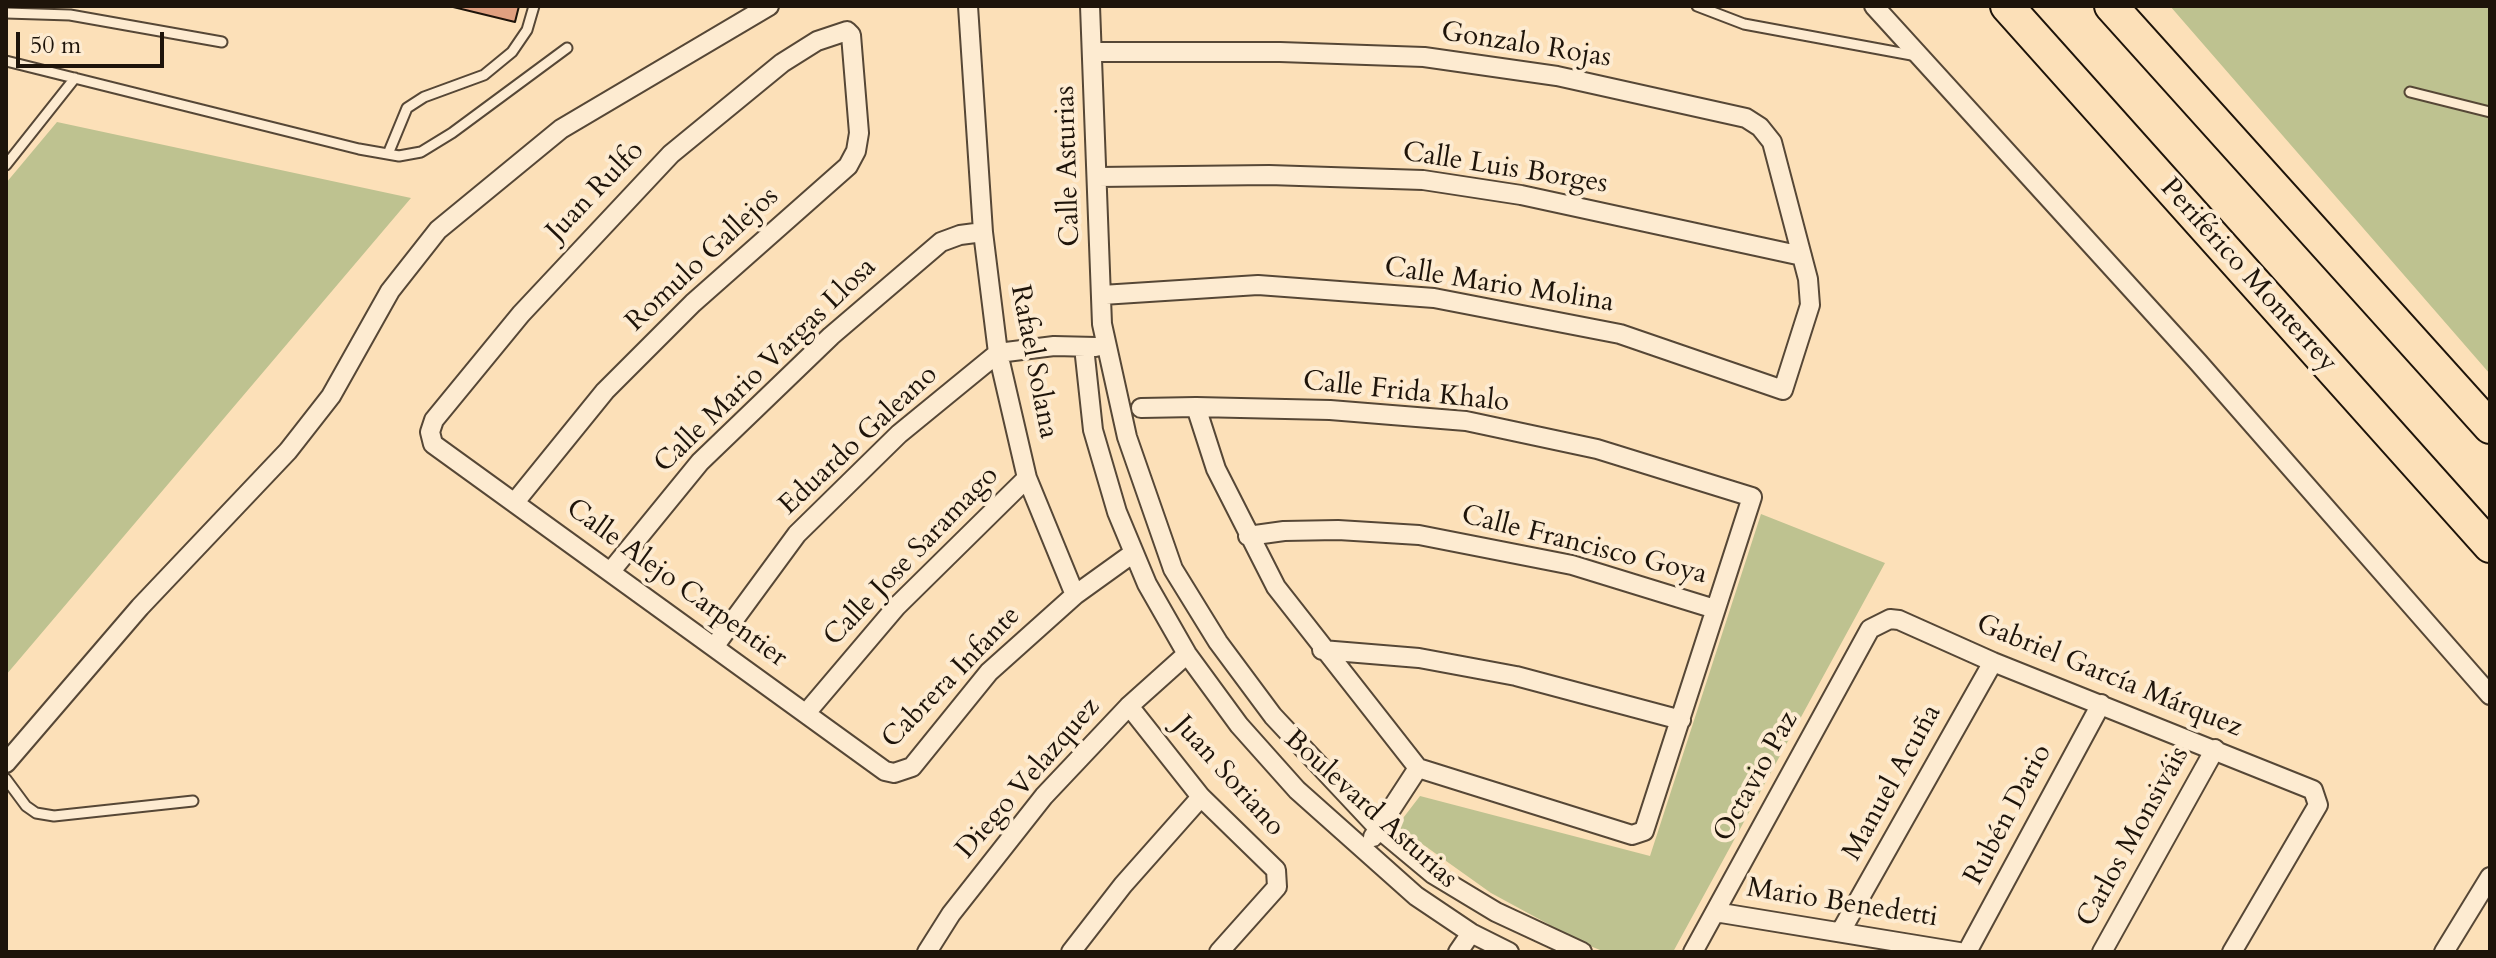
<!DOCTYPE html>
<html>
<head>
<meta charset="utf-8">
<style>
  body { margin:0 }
  #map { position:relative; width:2496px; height:958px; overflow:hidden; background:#fce0b8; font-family:Cardo,serif }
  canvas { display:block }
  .frame { position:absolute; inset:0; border:8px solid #1e140a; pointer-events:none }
  .scale { position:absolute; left:16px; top:32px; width:148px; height:36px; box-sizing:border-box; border:4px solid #1e140a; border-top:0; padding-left:10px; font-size:24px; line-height:28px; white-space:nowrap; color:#1e140a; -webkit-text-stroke:6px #fdebd1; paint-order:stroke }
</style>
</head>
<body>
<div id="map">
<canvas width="2496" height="958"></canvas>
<div class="frame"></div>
<div class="scale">50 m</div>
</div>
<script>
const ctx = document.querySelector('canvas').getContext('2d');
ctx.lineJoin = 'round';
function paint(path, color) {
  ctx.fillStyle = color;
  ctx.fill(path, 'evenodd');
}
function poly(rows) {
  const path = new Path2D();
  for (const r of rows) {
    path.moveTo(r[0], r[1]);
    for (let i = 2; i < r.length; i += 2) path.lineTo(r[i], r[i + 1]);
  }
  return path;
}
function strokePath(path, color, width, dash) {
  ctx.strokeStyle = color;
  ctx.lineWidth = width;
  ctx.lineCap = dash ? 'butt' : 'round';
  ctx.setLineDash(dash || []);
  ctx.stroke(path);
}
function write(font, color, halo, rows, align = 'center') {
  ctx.font = font + ' Cardo,serif';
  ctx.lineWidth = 8;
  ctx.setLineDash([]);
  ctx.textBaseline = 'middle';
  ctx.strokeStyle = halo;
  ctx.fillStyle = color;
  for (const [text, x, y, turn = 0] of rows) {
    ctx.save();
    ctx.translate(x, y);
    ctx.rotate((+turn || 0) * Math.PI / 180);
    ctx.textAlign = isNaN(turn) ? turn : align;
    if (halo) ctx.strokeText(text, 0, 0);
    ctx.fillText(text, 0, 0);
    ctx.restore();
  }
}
const green = poly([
  [2170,6,2490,6,2490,374],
  [57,122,411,198,6,675,6,183],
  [1761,514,1885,563,1673,952,1605,952,1585,944,1491,893,1397,826,1420,796,1650,856]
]);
const building = poly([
  [449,6,519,6,515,22,449,6]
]);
const lane = poly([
  [1697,6,1744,24,1917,56],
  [6,13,70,15,222,42],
  [6,61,359,149,399,156,421,152,452,133,567,48],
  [2410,92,2490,112],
  [388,154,407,108,424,97,484,75,512,52,527,30,534,6],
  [6,165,75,78],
  [6,779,26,806,36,813,54,816,193,801]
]);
const street = poly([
  [968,6,983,232,998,353,1027,478,1075,595],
  [1090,6,1102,324,1127,437,1173,569,1218,642,1273,716,1379,829,1433,874,1496,912,1582,952],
  [1874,6,2198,362,2490,695],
  [1092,52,1280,52,1424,57,1557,76,1746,118,1760,127,1772,142,1808,279,1810,305,1783,390,1620,334,1434,298,1258,285,1102,295],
  [1098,177,1269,175,1423,180,1521,195,1802,256],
  [1084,347,1093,430,1117,512,1147,584,1187,654,1239,725,1297,790,1416,896,1471,933,1509,952],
  [1141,408,1196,407,1330,410,1466,421,1597,449,1752,497,1644,831,1632,835,1418,768,1276,587,1216,469,1196,407],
  [515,502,605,391,693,303,848,166,856,151,859,133,851,35,847,31,817,41,782,63,671,154,521,314,434,420,430,432,433,444,885,771,894,773,912,767,989,672,1075,595,1132,554],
  [1248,536,1284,531,1338,530,1419,535,1572,565,1715,609],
  [611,571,700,462,831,336,941,242,960,235,983,232],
  [714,647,797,534,899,434,998,353,1054,346,1096,347],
  [1322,650,1419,658,1516,676,1681,720],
  [1129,706,1201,797,1276,870,1277,887,1219,952],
  [807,712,897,606,1027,478],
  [6,763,140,607,288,451,331,396,390,291,438,230,561,129,769,6],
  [1373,837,1418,768],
  [1715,912,1959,952],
  [1841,931,1993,662],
  [927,952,951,914,1044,796,1129,706,1187,654],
  [1071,952,1123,885,1201,797],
  [1458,952,1471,933],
  [1693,952,1870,629,1890,619,1899,620,1993,662,2313,790,2318,805,2232,952],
  [1967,952,2101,704],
  [2102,952,2215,749],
  [2444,952,2490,877]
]);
const highway = poly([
  [2007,6,2490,546],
  [2111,6,2490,427]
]);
const streetNames = [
  ["Gonzalo Rojas",1526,46,9],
  ["Calle Asturias",1069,166,-92],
  ["Calle Luis Borges",1505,169,9],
  ["Juan Rulfo",596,192,-46],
  ["Romulo Gallejos",703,260,-43],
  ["Periférico Monterrey",2248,276,48],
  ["Calle Mario Molina",1499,286,9],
  ["Rafael Solana",1033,362,79],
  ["Calle Mario Vargas Llosa",766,366,-44],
  ["Calle Frida Khalo",1406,393,6],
  ["Eduardo Galeano",859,441,-43],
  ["Calle Francisco Goya",1584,546,14],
  ["Calle Jose Saramago",912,557,-46],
  ["Calle Alejo Carpentier",676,584,36],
  ["Gabriel García Márquez",2109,677,22],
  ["Cabrera Infante",952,678,-46],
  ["Juan Soriano",1228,777,48],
  ["Octavio Paz",1757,777,-61],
  ["Diego Velazquez",1029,779,-49],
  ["Manuel Acuña",1893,783,-61],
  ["Boulevard Asturias",1370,810,42],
  ["Rubén Dario",2009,815,-62],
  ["Carlos Monsiváis",2134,837,-61],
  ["Mario Benedetti",1842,904,9]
];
paint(green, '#bec290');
paint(building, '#e0a080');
strokePath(building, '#1e140a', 2);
strokePath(lane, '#564736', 13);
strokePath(street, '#564736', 22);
strokePath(highway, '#1e140a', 36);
strokePath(lane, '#fdebd1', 9);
strokePath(street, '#fdebd1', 18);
strokePath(highway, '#fce0b8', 32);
write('28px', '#1e140a', '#fdebd1', streetNames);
</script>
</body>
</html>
